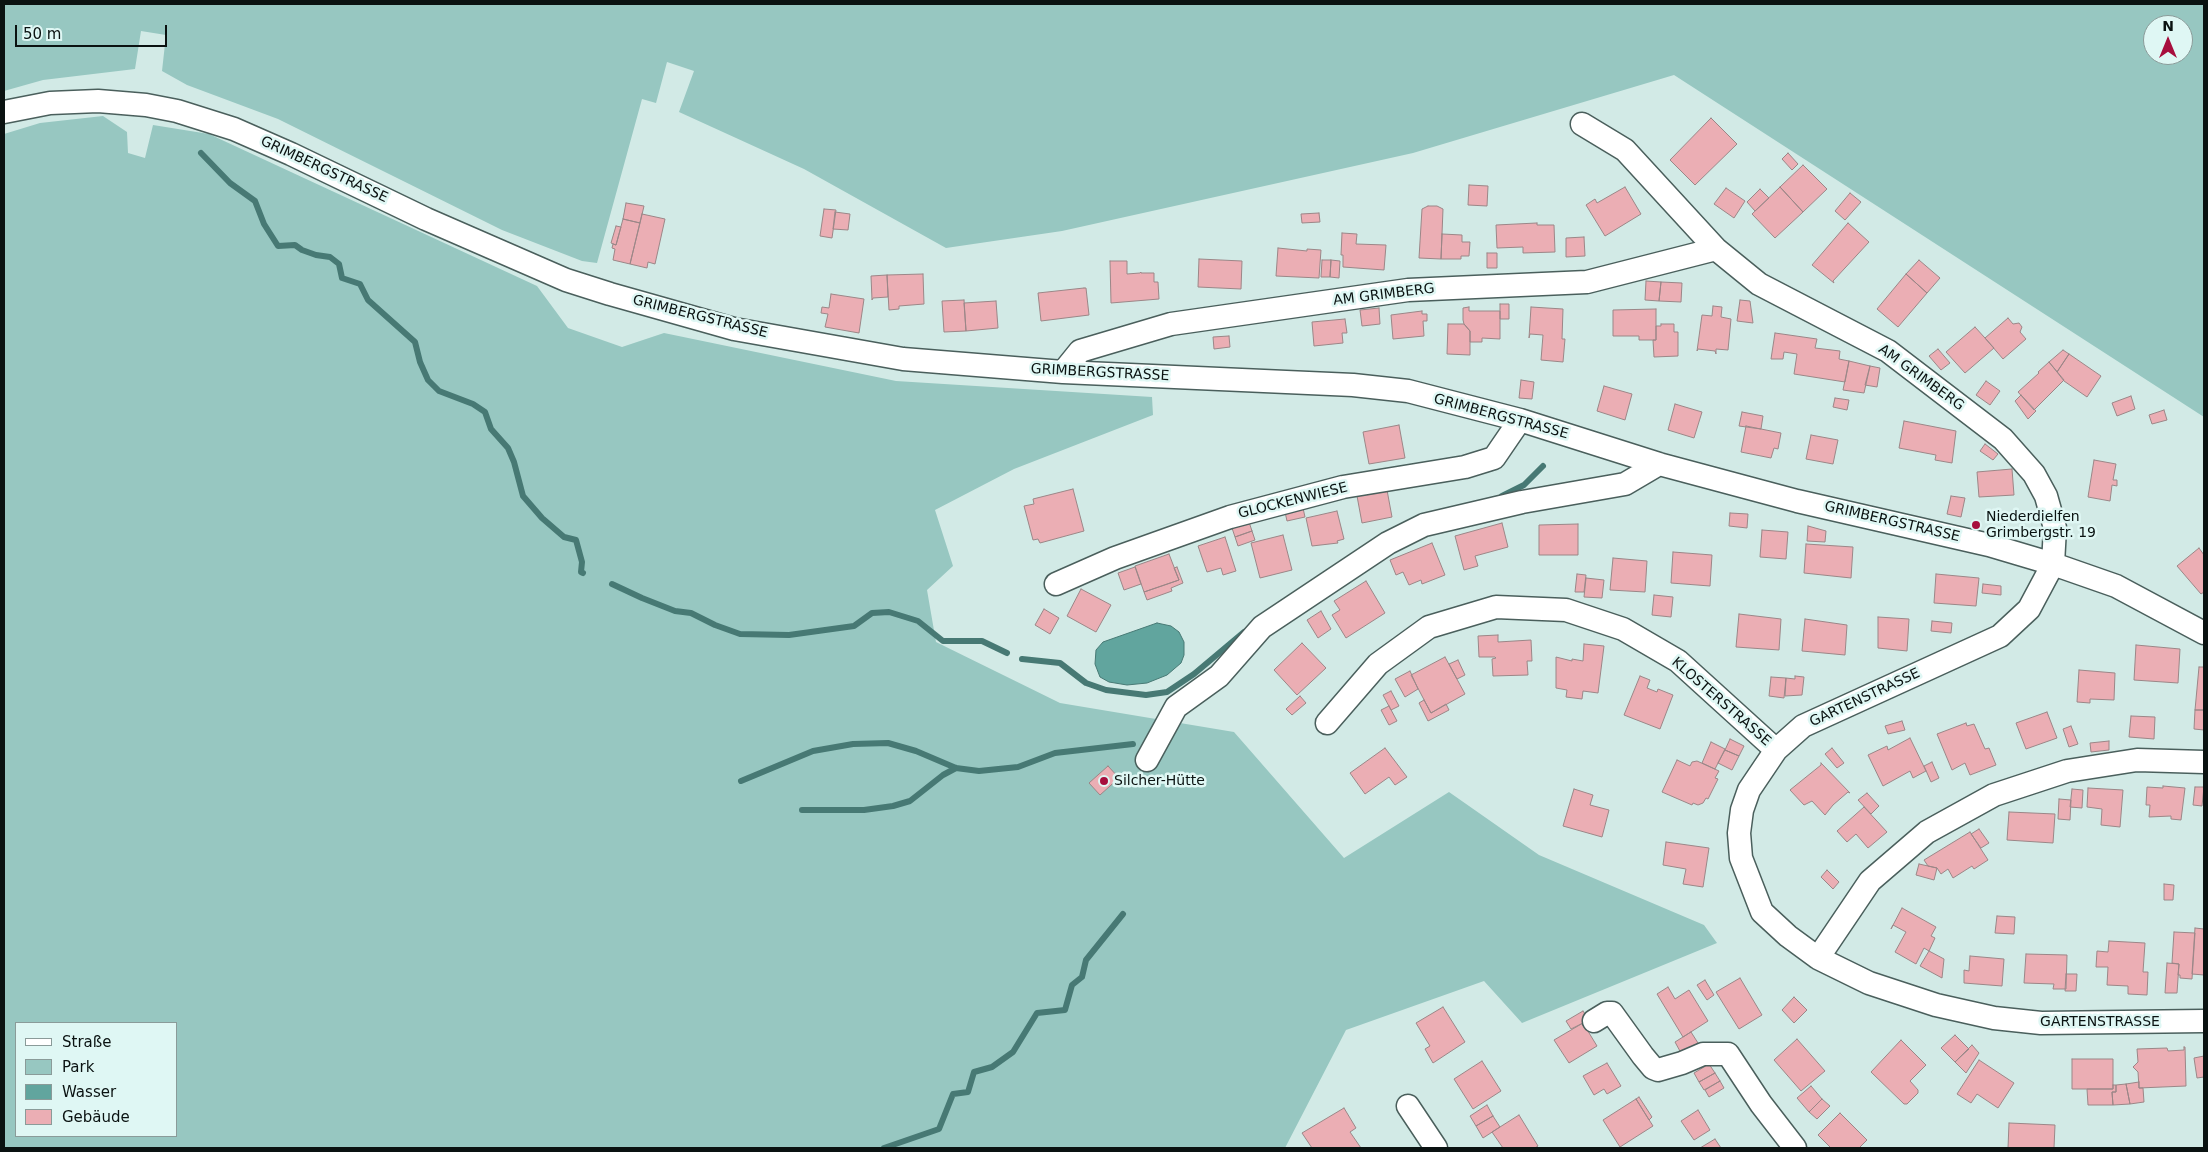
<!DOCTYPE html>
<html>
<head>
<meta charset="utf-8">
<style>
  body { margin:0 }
  #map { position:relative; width:2208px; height:1152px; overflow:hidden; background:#d2eae6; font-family:"DejaVu Sans",sans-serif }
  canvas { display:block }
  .frame { position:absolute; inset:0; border:5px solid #0a1211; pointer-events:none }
  .legend { position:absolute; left:15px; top:1022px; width:162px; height:115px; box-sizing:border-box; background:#dff7f4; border:1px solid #8a9b99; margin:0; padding:6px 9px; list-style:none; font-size:15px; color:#0a1211 }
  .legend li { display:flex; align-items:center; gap:10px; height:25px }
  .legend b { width:25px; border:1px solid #8a9b99 }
  .north { position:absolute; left:2143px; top:15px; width:50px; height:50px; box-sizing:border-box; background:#dff7f4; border:1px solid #8a9b99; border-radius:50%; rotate:0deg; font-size:14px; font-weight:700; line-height:20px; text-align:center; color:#0a1211 }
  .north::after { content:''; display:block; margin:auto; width:18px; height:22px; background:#a70e3d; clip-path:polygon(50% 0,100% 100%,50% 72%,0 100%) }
  .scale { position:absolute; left:15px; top:25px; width:152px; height:22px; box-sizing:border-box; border:2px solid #0a1211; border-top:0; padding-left:6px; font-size:15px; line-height:18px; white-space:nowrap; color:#0a1211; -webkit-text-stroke:4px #dff7f4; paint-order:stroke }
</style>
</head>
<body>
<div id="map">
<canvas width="2208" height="1152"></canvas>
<div class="frame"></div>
<ul class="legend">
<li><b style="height:6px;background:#fff"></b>Straße</li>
<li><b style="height:14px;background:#97c7c1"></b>Park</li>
<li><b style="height:14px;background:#61a59e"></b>Wasser</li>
<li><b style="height:14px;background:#ebaeb4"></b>Gebäude</li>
</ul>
<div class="north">N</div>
<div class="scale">50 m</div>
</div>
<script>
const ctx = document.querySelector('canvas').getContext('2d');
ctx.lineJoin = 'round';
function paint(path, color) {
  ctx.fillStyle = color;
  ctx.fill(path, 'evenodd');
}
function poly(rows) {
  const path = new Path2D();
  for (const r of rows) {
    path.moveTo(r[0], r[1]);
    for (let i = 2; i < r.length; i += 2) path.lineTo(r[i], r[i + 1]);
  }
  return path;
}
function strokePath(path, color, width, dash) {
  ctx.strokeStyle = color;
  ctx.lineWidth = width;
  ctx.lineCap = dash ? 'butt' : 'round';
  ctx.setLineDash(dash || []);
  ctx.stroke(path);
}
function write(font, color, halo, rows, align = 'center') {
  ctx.font = font + ' "DejaVu Sans",sans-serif';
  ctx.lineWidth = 5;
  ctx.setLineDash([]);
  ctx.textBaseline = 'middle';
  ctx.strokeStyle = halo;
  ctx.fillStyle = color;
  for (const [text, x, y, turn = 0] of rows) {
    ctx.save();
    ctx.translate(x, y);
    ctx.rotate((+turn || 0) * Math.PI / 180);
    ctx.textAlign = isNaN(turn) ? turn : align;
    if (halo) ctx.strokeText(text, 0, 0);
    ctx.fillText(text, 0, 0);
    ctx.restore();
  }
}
const green = poly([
  [4,4,2204,4,2204,417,1674,75,1413,153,1062,231,946,248,804,169,679,112,694,71,667,62,656,103,642,99,597,263,582,261,502,230,278,119,187,85,162,71,166,35,141,31,135,69,43,80,4,91],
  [2153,25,2183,25,2183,55,2153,55],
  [103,116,127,132,128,153,145,158,153,125,209,134,537,286,568,328,622,347,664,333,896,381,1152,397,1153,415,1014,469,935,510,953,566,927,590,936,642,1060,703,1234,732,1344,858,1449,792,1539,855,1704,925,1717,943,1522,1023,1484,981,1346,1030,1285,1148,4,1148,4,134,40,123],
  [16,1023,176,1023,176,1136,16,1136]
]);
const water = poly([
  [1157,623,1171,626,1179,632,1184,642,1184,655,1181,663,1167,675,1147,683,1127,685,1109,682,1100,677,1095,664,1096,650,1103,642,1157,623]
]);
const stream = poly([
  [201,153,230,183,255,201,264,224,278,246,295,245,302,250,316,255,330,257,339,264,342,278,360,284,368,300,415,342,420,362,428,380,439,391,473,404,485,412,491,429,508,448,514,462,523,496,542,518,564,537,576,540,582,562,581,572,583,573],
  [1502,496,1524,485,1543,466],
  [612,584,642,598,675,611,691,613,715,625,740,634,789,635,854,626,872,613,889,612,918,621,943,641,982,641,1007,653],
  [1022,659,1060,663,1086,683,1106,690,1146,695,1167,692,1194,674,1244,632],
  [741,781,813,751,853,744,888,743,916,751,956,768,979,771,1018,767,1055,753,1133,744],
  [802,810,864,810,893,806,910,801,943,775,956,768],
  [884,1148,939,1129,953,1094,968,1092,974,1072,992,1067,1013,1052,1037,1013,1065,1010,1072,985,1082,977,1086,960,1123,914]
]);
const building = poly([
  [1711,118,1737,144,1695,185,1670,160,1711,118],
  [1788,153,1798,164,1792,170,1782,159,1788,153],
  [1803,165,1827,189,1803,212,1780,187,1803,165],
  [1469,185,1488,186,1487,206,1468,205,1469,185],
  [1625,187,1641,214,1605,236,1586,205,1595,199,1597,203,1625,187],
  [1780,187,1803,212,1775,238,1752,214,1780,187],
  [1726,188,1745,201,1734,218,1714,204,1726,188],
  [1760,189,1769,198,1755,211,1747,202,1760,189],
  [1850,193,1861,202,1845,220,1835,211,1850,193],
  [626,203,644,206,640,223,623,219,626,203],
  [1428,206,1437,206,1443,209,1441,259,1419,258,1422,209,1428,206],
  [824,209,836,210,832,238,820,236,824,209],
  [835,212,850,214,848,230,833,229,835,212],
  [1319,213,1320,222,1302,223,1301,214,1319,213],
  [642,214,665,219,655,264,648,262,647,268,630,264,642,214],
  [623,219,640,223,630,264,613,260,615,249,612,248,613,244,616,245,623,219],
  [1537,223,1537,225,1554,225,1555,252,1523,253,1523,247,1497,248,1496,225,1537,223],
  [1848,223,1869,242,1833,281,1834,283,1812,265,1848,223],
  [616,226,621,227,616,245,611,243,616,226],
  [1342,233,1357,234,1356,244,1386,245,1384,270,1343,267,1343,255,1341,255,1342,233],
  [1442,234,1462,235,1462,242,1470,242,1469,256,1461,256,1461,259,1441,259,1442,234],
  [1584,237,1585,256,1566,257,1566,238,1584,237],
  [1278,248,1307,251,1307,249,1321,250,1319,278,1276,276,1278,248],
  [1487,253,1497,253,1497,268,1487,268,1487,253],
  [1199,259,1242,261,1241,289,1198,287,1199,259],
  [1322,260,1331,260,1330,277,1321,277,1322,260],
  [1331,260,1340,261,1339,278,1330,277,1331,260],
  [1919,260,1940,278,1927,293,1906,274,1919,260],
  [1110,261,1127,261,1127,274,1140,273,1141,272,1141,273,1154,273,1154,282,1158,282,1159,299,1111,303,1110,261],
  [923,274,924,304,899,306,899,309,889,310,887,275,923,274],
  [1906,274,1927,293,1898,327,1877,309,1906,274],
  [887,275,888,297,873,298,872,300,871,276,887,275],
  [1646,281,1661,282,1659,301,1645,300,1646,281],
  [1661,282,1682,283,1681,302,1659,301,1661,282],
  [1084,288,1086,288,1089,315,1041,321,1038,293,1084,288],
  [831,294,864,299,859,333,825,327,828,314,821,313,822,307,829,308,831,294],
  [964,300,966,331,944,332,942,301,964,300],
  [1740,300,1750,301,1753,323,1737,321,1740,300],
  [996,301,998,328,966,331,964,303,996,301],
  [1500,304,1509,304,1509,319,1500,319,1500,304],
  [1713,306,1722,307,1721,317,1731,319,1728,350,1716,349,1716,354,1715,351,1698,349,1697,351,1702,315,1712,316,1713,306],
  [1469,307,1469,311,1500,311,1500,339,1482,338,1482,342,1470,342,1470,331,1464,324,1463,320,1463,308,1469,307],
  [1531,307,1563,309,1562,339,1565,339,1563,362,1541,360,1543,335,1530,334,1529,338,1531,307],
  [1379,308,1380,324,1362,326,1360,310,1379,308],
  [1656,309,1656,340,1639,340,1639,336,1613,336,1613,310,1656,309],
  [1422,311,1422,314,1427,314,1427,321,1423,321,1424,336,1393,339,1391,315,1422,311],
  [2008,318,2013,324,2019,323,2022,327,2020,332,2026,339,2003,359,1985,338,2008,318],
  [1345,319,1347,333,1342,333,1343,343,1314,346,1312,322,1345,319],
  [1448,324,1464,324,1470,331,1470,355,1447,354,1448,324],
  [1661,324,1674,324,1674,332,1678,332,1678,356,1654,357,1653,340,1656,340,1656,326,1661,326,1661,324],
  [1975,327,1994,348,1965,373,1946,352,1975,327],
  [1775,333,1817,339,1815,348,1840,351,1839,359,1849,361,1845,382,1794,374,1797,354,1784,352,1783,359,1771,359,1775,333],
  [1229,336,1230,347,1214,349,1213,337,1229,336],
  [1938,349,1950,363,1941,370,1929,356,1938,349],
  [2063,350,2069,354,2057,372,2049,362,2063,350],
  [2069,354,2101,376,2087,397,2064,381,2057,372,2069,354],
  [1849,361,1870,366,1864,393,1843,390,1849,361],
  [2049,362,2064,380,2034,410,2018,392,2039,373,2038,372,2049,362],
  [1870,366,1880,368,1877,387,1865,385,1870,366],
  [1521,380,1534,382,1532,399,1519,398,1521,380],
  [1986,381,2000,391,1990,405,1976,395,1986,381],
  [1604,386,1632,394,1625,420,1597,411,1604,386],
  [2021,395,2036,411,2028,419,2015,401,2021,395],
  [2131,396,2135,409,2117,416,2112,403,2131,396],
  [1835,398,1849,400,1847,410,1833,407,1835,398],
  [1675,404,1702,412,1694,438,1668,430,1675,404],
  [2164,410,2167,420,2152,424,2149,415,2164,410],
  [1742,412,1763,416,1761,429,1739,426,1742,412],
  [1904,421,1956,431,1952,463,1935,460,1936,455,1899,448,1904,421],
  [1399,425,1405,458,1369,464,1363,432,1399,425],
  [1746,426,1781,433,1778,449,1774,448,1771,458,1741,452,1746,426],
  [1811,435,1838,440,1833,464,1806,459,1811,435],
  [1985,444,1998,454,1993,460,1980,451,1985,444],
  [2094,460,2116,464,2113,480,2117,480,2117,486,2112,485,2110,501,2088,497,2094,460],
  [2012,469,2014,495,1979,497,1977,472,2012,469],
  [1073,489,1084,531,1040,543,1038,539,1033,540,1024,506,1034,504,1033,499,1073,489],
  [1387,490,1392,517,1362,523,1357,496,1387,490],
  [1951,496,1965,498,1961,517,1947,514,1951,496],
  [1303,508,1305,517,1287,521,1285,512,1303,508],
  [1337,511,1344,539,1337,541,1338,543,1312,546,1306,518,1337,511],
  [1730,513,1748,514,1747,528,1729,526,1730,513],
  [1249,522,1252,531,1235,537,1232,528,1249,522],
  [1502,523,1508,547,1475,556,1478,566,1464,570,1455,536,1502,523],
  [1578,524,1578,555,1539,555,1539,525,1578,524],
  [1808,526,1826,531,1825,542,1807,541,1808,526],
  [1762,530,1788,532,1786,559,1760,557,1762,530],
  [1252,531,1255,540,1238,546,1235,537,1252,531],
  [1283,535,1292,570,1260,578,1251,543,1283,535],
  [1225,537,1236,571,1223,575,1221,568,1207,572,1198,546,1225,537],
  [1432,543,1445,575,1422,584,1421,580,1409,585,1403,572,1396,575,1390,560,1432,543],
  [1806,544,1853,547,1851,578,1804,573,1806,544],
  [2199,548,2204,555,2204,592,2201,594,2177,566,2199,548],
  [1673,552,1712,555,1710,586,1671,583,1673,552],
  [1169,554,1179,580,1144,592,1135,566,1169,554],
  [1613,558,1647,561,1645,592,1610,590,1613,558],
  [1135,567,1141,584,1124,590,1118,573,1135,567],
  [1177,567,1183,583,1171,588,1172,591,1147,600,1144,592,1179,580,1174,568,1177,567],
  [1577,574,1586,575,1584,592,1575,592,1577,574],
  [1936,574,1979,578,1976,606,1934,603,1936,574],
  [1586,578,1604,580,1602,598,1584,597,1586,578],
  [1366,581,1385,613,1346,638,1332,615,1340,610,1334,601,1366,581],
  [1983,584,2001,586,2001,595,1982,593,1983,584],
  [1081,589,1111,605,1096,632,1067,616,1081,589],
  [1654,595,1673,597,1671,617,1652,615,1654,595],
  [1044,609,1059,618,1050,634,1035,625,1044,609],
  [1321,611,1331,629,1318,638,1307,620,1321,611],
  [1739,614,1781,619,1779,650,1736,647,1739,614],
  [1878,617,1909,619,1907,651,1878,648,1878,617],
  [1805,619,1847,625,1845,655,1802,651,1805,619],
  [1932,621,1952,623,1951,633,1931,631,1932,621],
  [1498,635,1498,642,1531,640,1532,661,1527,661,1528,675,1493,676,1492,659,1496,658,1495,657,1479,657,1478,636,1498,635],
  [1302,643,1326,668,1297,695,1274,670,1302,643],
  [1584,644,1604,646,1598,693,1583,691,1582,699,1566,697,1567,690,1556,688,1556,657,1572,661,1572,659,1583,661,1584,644],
  [2136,645,2180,649,2178,683,2134,680,2136,645],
  [1445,657,1465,694,1431,713,1411,675,1445,657],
  [1458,660,1465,675,1457,679,1449,664,1458,660],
  [2199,667,2204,667,2204,710,2195,710,2199,667],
  [2079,670,2115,673,2114,700,2090,699,2090,703,2077,702,2079,670],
  [1410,671,1418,689,1405,697,1395,679,1410,671],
  [1640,676,1650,680,1647,688,1657,692,1658,689,1673,695,1660,729,1624,715,1640,676],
  [1795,676,1804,677,1802,695,1785,696,1786,678,1795,679,1795,676],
  [1771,677,1786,678,1784,698,1769,696,1771,677],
  [1391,691,1399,706,1391,710,1383,695,1391,691],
  [1300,696,1306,703,1292,715,1286,709,1300,696],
  [1424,700,1431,713,1446,704,1449,710,1428,721,1419,703,1424,700],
  [1389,706,1397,721,1389,725,1381,710,1389,706],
  [2195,710,2204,710,2204,730,2194,729,2195,710],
  [2047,712,2057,738,2026,749,2016,723,2047,712],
  [2131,716,2155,717,2154,739,2129,737,2131,716],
  [1902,721,1905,730,1888,734,1885,726,1902,721],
  [1966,723,1967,726,1974,724,1985,749,1989,748,1996,765,1970,775,1965,763,1952,770,1937,734,1966,723],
  [2071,726,2078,744,2069,747,2063,729,2071,726],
  [1910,738,1926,771,1913,778,1910,771,1883,786,1868,755,1887,746,1888,750,1910,738],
  [1730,739,1744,746,1739,756,1725,750,1730,739],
  [2109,741,2109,750,2091,752,2090,743,2109,741],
  [1711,742,1725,749,1715,769,1702,763,1711,742],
  [1385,748,1407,777,1395,785,1389,777,1365,794,1350,773,1385,748],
  [1832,748,1844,763,1837,768,1825,754,1832,748],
  [1725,750,1739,756,1732,770,1718,763,1725,750],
  [1677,760,1690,766,1692,762,1697,761,1719,771,1715,778,1718,779,1708,799,1706,798,1703,803,1698,805,1693,803,1692,805,1662,792,1677,760],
  [1932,762,1939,778,1931,782,1924,766,1932,762],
  [1821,763,1850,793,1848,792,1833,805,1825,815,1812,801,1804,805,1790,790,1821,765,1821,763],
  [1108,766,1119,778,1100,795,1089,783,1108,766],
  [2163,786,2185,788,2181,820,2171,819,2171,816,2149,817,2150,805,2146,805,2147,787,2163,788,2163,786],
  [2195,787,2204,787,2202,806,2193,805,2195,787],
  [2088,788,2123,790,2120,827,2101,825,2102,809,2087,807,2088,788],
  [1574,789,1593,795,1590,805,1609,810,1602,837,1563,826,1574,789],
  [2072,789,2083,790,2082,808,2070,807,2072,789],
  [1867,793,1879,806,1871,814,1858,800,1867,793],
  [2059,799,2071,800,2070,820,2058,819,2059,799],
  [1864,807,1887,832,1868,848,1856,834,1847,842,1837,831,1864,807],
  [2009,812,2055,814,2053,843,2007,840,2009,812],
  [1979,829,1989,843,1981,848,1971,834,1979,829],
  [1970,832,1988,860,1974,869,1972,866,1953,878,1948,869,1941,874,1937,868,1928,866,1924,860,1970,832],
  [1666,842,1709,848,1703,887,1683,884,1686,869,1663,865,1666,842],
  [1919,864,1937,868,1934,880,1916,875,1919,864],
  [1827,870,1839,882,1833,889,1821,877,1827,870],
  [2164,884,2174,885,2173,900,2164,900,2164,884],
  [1902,908,1936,927,1931,936,1935,938,1929,951,1924,948,1916,964,1895,952,1906,932,1893,925,1891,929,1902,908],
  [1997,916,2015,917,2014,934,1995,933,1997,916],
  [2195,928,2204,929,2204,975,2192,974,2195,928],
  [2174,932,2195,933,2192,979,2180,978,2180,975,2178,975,2179,964,2172,963,2174,932],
  [2109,941,2145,943,2143,972,2148,972,2147,995,2128,994,2128,986,2107,985,2108,967,2096,967,2097,951,2108,952,2109,941],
  [1929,951,1944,959,1942,978,1920,966,1929,951],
  [2026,954,2067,955,2066,989,2053,989,2054,984,2024,983,2026,954],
  [1970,956,2004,959,2002,986,1964,983,1964,970,1969,971,1970,956],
  [2167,963,2179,964,2177,993,2165,993,2167,963],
  [2066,974,2077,974,2076,991,2065,991,2066,974],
  [1740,978,1762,1015,1739,1029,1716,992,1740,978],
  [1705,980,1714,995,1707,1000,1697,985,1705,980],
  [1668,987,1675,999,1689,990,1708,1021,1683,1037,1657,994,1668,987],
  [1794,997,1807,1010,1794,1023,1782,1010,1794,997],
  [1443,1007,1465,1042,1433,1063,1425,1049,1430,1046,1416,1023,1443,1007],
  [1583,1011,1589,1020,1571,1029,1566,1021,1583,1011],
  [1583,1023,1597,1046,1569,1063,1554,1040,1583,1023],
  [1691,1032,1698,1043,1681,1053,1675,1042,1691,1032],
  [1955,1035,1969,1049,1955,1062,1941,1048,1955,1035],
  [1797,1039,1825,1071,1801,1091,1774,1060,1797,1039],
  [1901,1040,1926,1065,1910,1081,1918,1090,1918,1093,1907,1104,1904,1104,1871,1072,1901,1040],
  [1972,1045,1979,1053,1966,1073,1955,1062,1972,1045],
  [2184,1047,2185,1047,2186,1086,2139,1088,2138,1072,2133,1067,2138,1062,2137,1049,2167,1048,2168,1051,2184,1050,2184,1047],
  [2204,1056,2204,1077,2197,1078,2194,1058,2204,1056],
  [2072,1059,2113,1059,2113,1089,2072,1089,2072,1059],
  [1979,1060,2014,1083,1998,1108,1977,1094,1971,1103,1957,1094,1979,1060],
  [1482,1061,1501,1091,1473,1109,1454,1079,1482,1061],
  [1607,1063,1621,1086,1607,1094,1604,1089,1594,1095,1583,1076,1607,1063],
  [1709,1064,1715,1073,1699,1082,1694,1073,1709,1064],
  [1715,1073,1720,1081,1704,1090,1699,1082,1715,1073],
  [1720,1081,1724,1088,1709,1097,1705,1090,1720,1081],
  [2139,1082,2139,1088,2143,1088,2144,1102,2130,1104,2126,1084,2139,1082],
  [2126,1084,2130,1104,2113,1105,2112,1092,2116,1092,2116,1085,2126,1084],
  [2113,1085,2116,1085,2116,1092,2112,1092,2113,1105,2088,1105,2087,1089,2113,1089,2113,1085],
  [1811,1086,1822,1099,1809,1112,1797,1098,1811,1086],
  [1639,1097,1652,1117,1649,1120,1636,1099,1639,1097],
  [1636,1099,1653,1126,1620,1147,1603,1120,1636,1099],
  [1822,1099,1830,1106,1817,1119,1809,1112,1822,1099],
  [1487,1105,1493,1116,1476,1126,1470,1116,1487,1105],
  [1344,1108,1356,1128,1350,1132,1361,1148,1312,1148,1302,1133,1344,1108],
  [1698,1110,1710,1130,1694,1140,1681,1121,1698,1110],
  [1840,1113,1867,1140,1859,1148,1831,1148,1818,1135,1840,1113],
  [1519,1115,1538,1146,1535,1148,1503,1148,1492,1132,1519,1115],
  [1493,1116,1500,1127,1483,1138,1476,1126,1493,1116],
  [2009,1123,2055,1125,2054,1148,2008,1148,2009,1123],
  [1715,1139,1721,1148,1700,1148,1715,1139]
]);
const minor = poly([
  [4,112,50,103,98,101,146,105,177,111,234,129,291,154,426,219,566,280,610,294,734,329,903,359,1063,372,1353,385,1408,391,1520,420,1659,464,1797,501,1989,545,2053,564,2116,586,2204,633],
  [1582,124,1625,150,1716,249,1759,284,1888,351,2003,439,2034,474,2046,496,2055,528,2053,564,2029,609,2000,636,1803,726,1776,750,1749,790,1742,810,1739,833,1741,858,1762,912,1788,936,1818,958,1869,983,1936,1005,1994,1018,2041,1023,2204,1021],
  [1063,372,1080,351,1171,324,1408,290,1587,282,1716,249],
  [1056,584,1115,558,1230,517,1343,487,1465,467,1494,458,1520,420],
  [1327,723,1378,664,1429,627,1496,607,1566,610,1623,629,1678,661,1776,750],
  [1147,760,1176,707,1219,676,1262,627,1388,543,1424,525,1522,502,1625,484,1659,464],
  [1818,958,1870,881,1927,832,1994,795,2067,771,2137,760,2204,762],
  [1594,1021,1607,1013,1612,1013,1643,1056,1653,1068,1658,1070,1682,1063,1703,1054,1728,1054,1761,1104,1795,1148],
  [1408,1106,1436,1148]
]);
const markers = [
  [1976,525,5,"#a70e3d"],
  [1104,781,5,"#a70e3d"]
];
const streetNames = [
  ["GRIMBERGSTRASSE",324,170,25],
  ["AM GRIMBERG",1384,295,-7],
  ["GRIMBERGSTRASSE",700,317,14],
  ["GRIMBERGSTRASSE",1100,373,3],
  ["AM GRIMBERG",1921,378,36],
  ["GRIMBERGSTRASSE",1501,417,15],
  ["GLOCKENWIESE",1293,501,-14],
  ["GRIMBERGSTRASSE",1892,522,13],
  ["GARTENSTRASSE",1865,698,-25],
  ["KLOSTERSTRASSE",1721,702,41],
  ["GARTENSTRASSE",2100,1022]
];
const poiNames = [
  ["Niederdielfen",1986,517],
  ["Grimbergstr. 19",1986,533],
  ["Silcher-Hütte",1114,781]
];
paint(green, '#97c7c1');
paint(water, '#61a59e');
strokePath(water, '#477974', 1);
strokePath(stream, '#477974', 6);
paint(building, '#ebaeb4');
strokePath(building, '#9b8687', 1);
strokePath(minor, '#4a5f5c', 25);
strokePath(minor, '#fff', 22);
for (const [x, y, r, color] of markers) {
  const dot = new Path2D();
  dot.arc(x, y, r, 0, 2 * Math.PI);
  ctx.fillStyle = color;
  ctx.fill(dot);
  strokePath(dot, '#dff7f4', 2);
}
write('14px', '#0a1211', '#dff7f4', streetNames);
write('14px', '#0a1211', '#dff7f4', poiNames, 'left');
</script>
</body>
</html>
